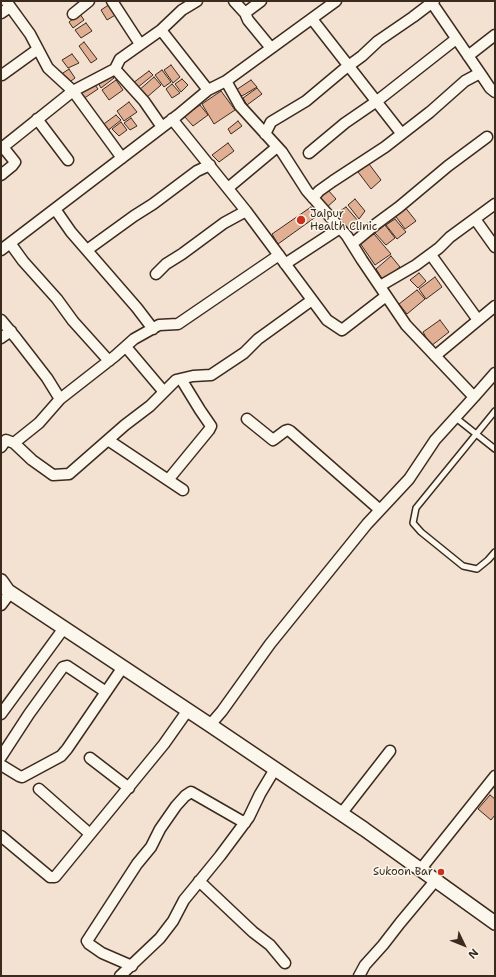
<!DOCTYPE html>
<html>
<head>
<meta charset="utf-8">
<style>
  body { margin:0 }
  #map { position:relative; width:496px; height:977px; overflow:hidden; background:#f3e2d2; font-family:"Shantell Sans",sans-serif }
  canvas { display:block }
  .frame { position:absolute; inset:0; border:2px solid #3b2a1e; pointer-events:none }
  .north { position:absolute; left:444px; top:925px; width:40px; height:40px; -webkit-text-stroke:3px #fbf7ec; paint-order:stroke; rotate:133deg; font-size:11px; font-weight:700; line-height:16px; text-align:center; color:#3b2a1e }
  .north::after { content:''; display:block; margin:auto; width:14px; height:18px; background:#3b2a1e; clip-path:polygon(50% 0,100% 100%,50% 72%,0 100%) }
</style>
</head>
<body>
<div id="map">
<canvas width="496" height="977"></canvas>
<div class="frame"></div>
<div class="north">N</div>
</div>
<script>
const ctx = document.querySelector('canvas').getContext('2d');
ctx.lineJoin = 'round';
function paint(path, color) {
  ctx.fillStyle = color;
  ctx.fill(path, 'evenodd');
}
function poly(rows) {
  const path = new Path2D();
  for (const r of rows) {
    path.moveTo(r[0], r[1]);
    for (let i = 2; i < r.length; i += 2) path.lineTo(r[i], r[i + 1]);
  }
  return path;
}
function strokePath(path, color, width, dash) {
  ctx.strokeStyle = color;
  ctx.lineWidth = width;
  ctx.lineCap = dash ? 'butt' : 'round';
  ctx.setLineDash(dash || []);
  ctx.stroke(path);
}
function write(font, color, halo, rows, align = 'center') {
  ctx.font = font + ' "Shantell Sans",sans-serif';
  ctx.lineWidth = 3;
  ctx.setLineDash([]);
  ctx.textBaseline = 'middle';
  ctx.strokeStyle = halo;
  ctx.fillStyle = color;
  for (const [text, x, y, turn = 0] of rows) {
    ctx.save();
    ctx.translate(x, y);
    ctx.rotate((+turn || 0) * Math.PI / 180);
    ctx.textAlign = isNaN(turn) ? turn : align;
    if (halo) ctx.strokeText(text, 0, 0);
    ctx.fillText(text, 0, 0);
    ctx.restore();
  }
}
const building = poly([
  [110,4,117,14,107,20,101,10,110,4],
  [80,14,84,20,73,28,69,22,80,14],
  [86,23,92,31,81,38,75,30,86,23],
  [84,42,97,59,91,63,79,46,84,42],
  [72,54,79,63,68,68,62,60,72,54],
  [171,65,180,77,173,83,164,70,171,65],
  [69,69,75,78,67,84,60,75,69,69],
  [162,70,171,82,164,87,155,75,162,70],
  [149,71,153,75,137,88,133,83,149,71],
  [110,73,114,78,101,88,97,81,110,73],
  [154,77,161,85,146,98,138,91,154,77],
  [182,79,188,85,181,92,175,84,182,79],
  [116,80,123,90,109,100,102,90,116,80],
  [251,80,257,87,242,96,236,90,251,80],
  [93,82,98,89,83,99,78,92,93,82],
  [172,84,180,93,172,98,166,89,172,84],
  [257,88,262,94,247,105,243,98,257,88],
  [221,91,235,110,214,124,202,104,221,91],
  [129,102,137,112,124,121,117,111,129,102],
  [200,105,208,115,193,126,184,116,200,105],
  [116,115,121,120,106,132,101,126,116,115],
  [131,118,137,126,130,130,124,123,131,118],
  [238,121,242,126,231,134,228,129,238,121],
  [121,122,127,130,119,136,112,129,121,122],
  [228,143,234,151,219,162,212,155,228,143],
  [369,164,381,180,371,189,358,172,369,164],
  [328,190,336,199,326,208,319,198,328,190],
  [355,199,365,211,359,219,348,205,355,199],
  [404,206,416,221,405,229,394,214,404,206],
  [311,207,317,216,278,244,272,234,311,207],
  [346,207,359,222,346,232,334,215,346,207],
  [395,219,406,232,397,239,386,225,395,219],
  [385,225,395,238,386,245,375,233,385,225],
  [374,234,391,254,375,265,360,243,374,234],
  [391,256,400,267,383,280,376,269,391,256],
  [419,273,426,281,418,288,410,280,419,273],
  [435,277,442,287,426,299,419,289,435,277],
  [417,290,425,299,407,314,399,304,417,290],
  [440,320,449,332,431,346,423,332,440,320],
  [490,795,495,799,495,815,491,820,478,809,490,795]
]);
const service = poly([
  [495,411,416,508,413,523,421,532,463,566,477,569,488,560,495,552],
  [456,418,495,449]
]);
const minor = poly([
  [6,1,30,34,48,68,73,91,115,69],
  [112,1,140,44],
  [234,1,245,13,248,20,271,48],
  [432,3,482,76,490,88,495,92],
  [1,13,10,7],
  [245,13,261,1],
  [73,14,89,1],
  [312,19,401,133],
  [161,30,208,90],
  [468,56,495,35],
  [2,75,38,49],
  [37,119,68,160],
  [172,119,246,211,327,320,342,330,386,296],
  [162,127,144,101,115,69,120,59,161,30,182,10,197,1],
  [265,134,271,122,306,101,343,70,362,56,378,41,413,17,434,1],
  [309,153,345,123,377,101,456,39],
  [1,175,12,166,15,162,3,147,73,91,122,158],
  [228,188,277,147],
  [313,198,319,191,333,181,385,147,430,112,465,81,480,73],
  [55,209,71,232,137,308,153,329],
  [475,219,495,247],
  [10,243,23,261,57,299,73,321,109,361],
  [352,244,376,224,399,207,448,166,487,137],
  [1,250,178,115,208,90,226,81,336,1],
  [87,250,134,216,153,204,197,171,210,165],
  [431,255,478,320],
  [285,264,340,228],
  [156,274,166,264,182,254,224,223,246,211],
  [380,286,416,265,439,248,450,237,495,204],
  [1,320,16,338,47,378,60,399],
  [1,338,11,331],
  [126,347,164,392],
  [435,356,495,306],
  [474,397,495,373],
  [247,419,273,440,285,431,288,430,290,431,380,510],
  [108,440,183,490],
  [14,443,32,460,53,475,69,474,125,425,150,406,176,380,193,376,211,375,244,353,258,339,312,300],
  [1,447,6,440,14,443,39,423,60,399,115,356,134,339,159,325,178,324,279,255],
  [168,480,209,430,211,426,200,410,181,379],
  [1,605,10,593],
  [1,714,64,628],
  [210,725,222,711,270,644,367,524,409,479,435,440,474,397,406,325,362,260,347,236,307,191,282,152,240,106,226,81],
  [1,757,29,714,63,667,67,666,106,692],
  [90,758,129,788],
  [1,765,19,776,22,777,61,756,67,749,123,667],
  [39,789,90,834],
  [341,814,390,751],
  [1,836,50,877,55,877,164,744,188,710],
  [420,870,495,776],
  [199,881,253,932,270,945,285,963],
  [132,966,102,953,89,944,87,941,137,864,151,847,160,829,176,806,185,796,191,792,245,823],
  [120,976,160,938,173,921,184,900,220,856,249,817,260,794,275,769],
  [359,976,365,965,383,945,400,923,435,881]
]);
const tertiary = poly([
  [1,581,8,591,210,725,364,829,495,923]
]);
const markers = [
  [301,220,5,"#c8321e"],
  [441,872,4,"#c8321e"]
];
const poiNames = [
  ["Jaipur",310,214],
  ["Health Clinic",310,227],
  ["Sukoon Bar",433,872,"right"]
];
paint(building, '#e1b094');
strokePath(building, '#3b2a1e', 1);
strokePath(service, '#3b2a1e', 8);
strokePath(minor, '#3b2a1e', 13);
strokePath(tertiary, '#3b2a1e', 16);
strokePath(service, '#fbf7ec', 5);
strokePath(minor, '#fbf7ec', 10);
strokePath(tertiary, '#fbf7ec', 13);
for (const [x, y, r, color] of markers) {
  const dot = new Path2D();
  dot.arc(x, y, r, 0, 2 * Math.PI);
  ctx.fillStyle = color;
  ctx.fill(dot);
  strokePath(dot, '#fbf7ec', 1.5);
}
write('11px', '#3b2a1e', '#fbf7ec', poiNames, 'left');
</script>
</body>
</html>
